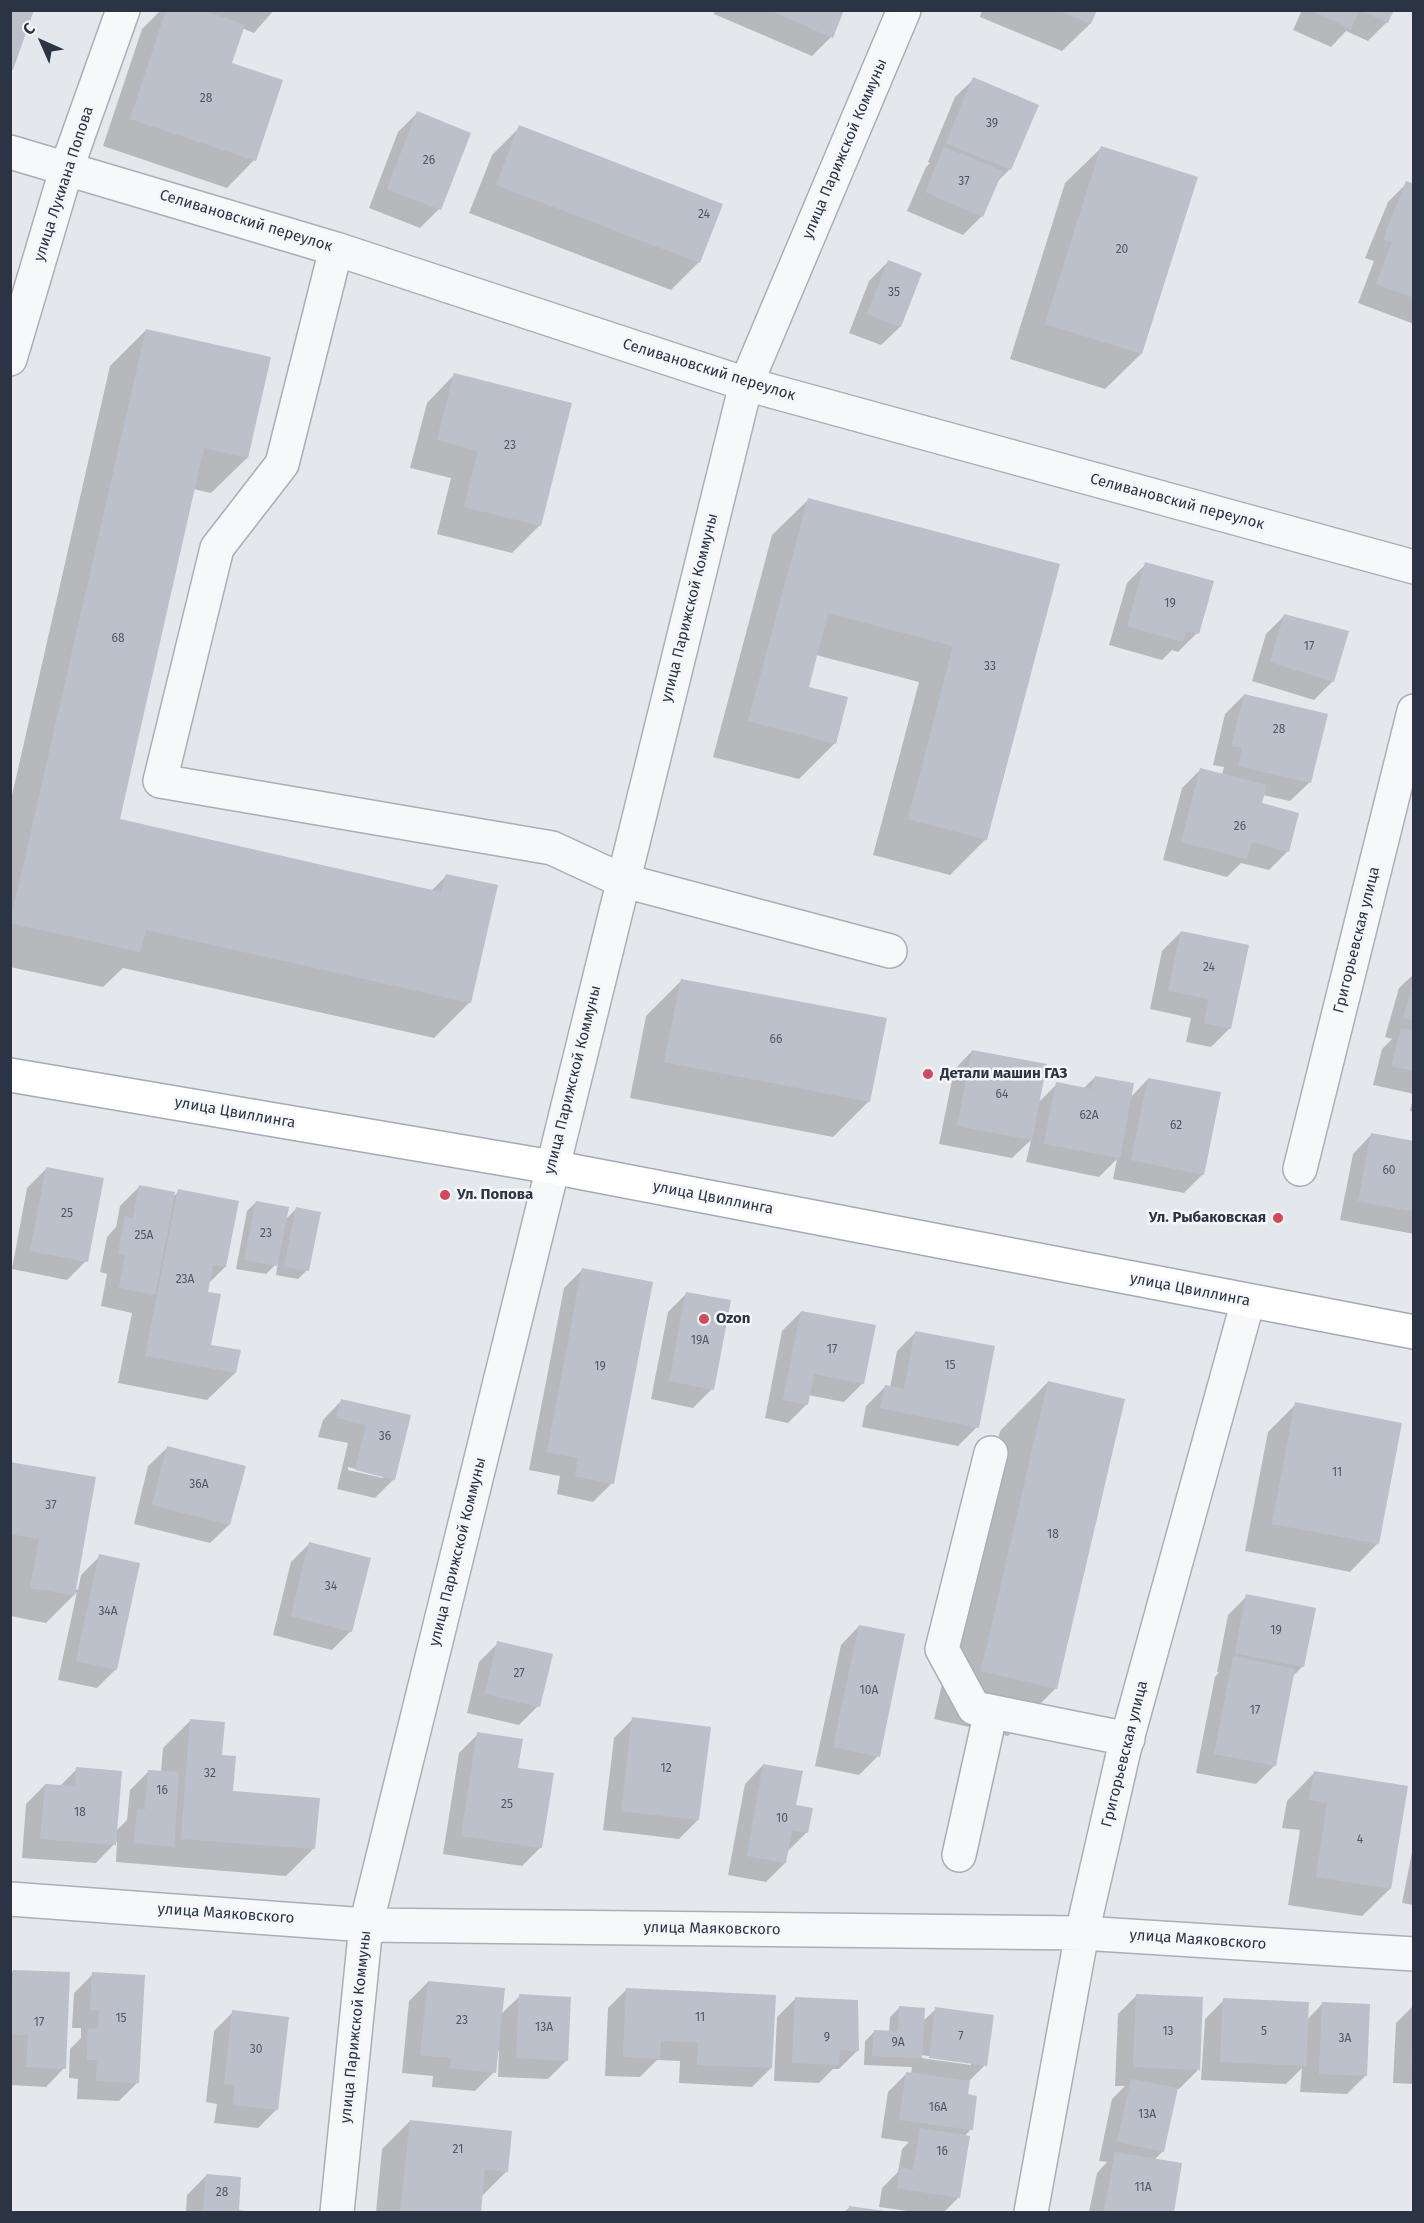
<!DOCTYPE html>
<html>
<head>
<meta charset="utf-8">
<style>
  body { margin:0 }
  #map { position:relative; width:1424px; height:2223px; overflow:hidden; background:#e4e7ec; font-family:"Fira Sans",sans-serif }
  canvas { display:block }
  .frame { position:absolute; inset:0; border:12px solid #2b3445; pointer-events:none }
  .north { position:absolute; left:12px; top:12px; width:60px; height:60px; -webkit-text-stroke:4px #f4f6f9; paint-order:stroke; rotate:315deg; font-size:16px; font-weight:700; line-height:24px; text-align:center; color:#2b3445 }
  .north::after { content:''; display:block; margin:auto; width:21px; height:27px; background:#2b3445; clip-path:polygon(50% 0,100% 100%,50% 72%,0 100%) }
</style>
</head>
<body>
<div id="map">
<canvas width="1424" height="2223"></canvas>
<div class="frame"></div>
<div class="north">С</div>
</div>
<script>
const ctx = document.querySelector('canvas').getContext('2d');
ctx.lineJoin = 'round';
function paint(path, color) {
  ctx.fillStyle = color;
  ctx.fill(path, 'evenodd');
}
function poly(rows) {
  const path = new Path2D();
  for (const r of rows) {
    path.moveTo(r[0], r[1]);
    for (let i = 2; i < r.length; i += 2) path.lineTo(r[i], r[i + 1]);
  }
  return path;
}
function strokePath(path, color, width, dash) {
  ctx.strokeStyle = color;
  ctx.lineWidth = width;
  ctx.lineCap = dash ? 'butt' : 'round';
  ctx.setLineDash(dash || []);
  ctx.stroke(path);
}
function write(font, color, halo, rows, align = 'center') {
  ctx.font = font + ' "Fira Sans",sans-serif';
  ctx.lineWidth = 5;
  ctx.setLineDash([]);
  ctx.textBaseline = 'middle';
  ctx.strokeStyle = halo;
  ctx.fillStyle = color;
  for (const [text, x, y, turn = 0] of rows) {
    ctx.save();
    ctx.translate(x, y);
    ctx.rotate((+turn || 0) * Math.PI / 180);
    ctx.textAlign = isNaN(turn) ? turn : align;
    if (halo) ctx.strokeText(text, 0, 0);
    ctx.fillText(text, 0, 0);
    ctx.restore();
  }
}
const shadow = poly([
  [161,10,274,10,254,33,242,28,231,64,254,160,227,188,103,146,142,29],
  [715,10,842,10,831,37,812,56,714,14],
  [982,10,1095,10,1090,24,1062,51,980,17],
  [1302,10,1392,10,1387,22,1368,41,1346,31,1331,47,1293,30],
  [974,79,1010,169,996,183,982,216,963,235,907,211,926,167,930,163,928,162,955,97],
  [417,113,439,209,420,228,369,208,398,132],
  [520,127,699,262,671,290,469,213,492,155],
  [1101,148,1141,354,1105,389,1010,359,1065,183],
  [1407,183,1414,185,1414,324,1358,303,1374,261,1365,258,1388,202],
  [888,262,920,274,900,327,881,345,849,333,869,281],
  [146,330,247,458,211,493,193,489,118,821,431,891,446,876,470,1002,434,1038,123,968,103,987,10,967,10,804,110,366],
  [454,375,540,525,512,553,437,534,451,478,410,468,427,403],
  [808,500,1058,565,986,839,950,875,873,855,919,682,816,655,807,688,835,743,799,779,713,757,772,535],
  [1146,564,1197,633,1178,652,1172,650,1162,660,1109,645,1127,583],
  [1285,615,1333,681,1314,700,1252,681,1266,634],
  [1244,695,1309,783,1290,801,1263,795,1260,805,1288,851,1269,870,1241,863,1227,877,1163,860,1182,788,1201,769,1222,775,1224,767,1213,765,1225,714],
  [1181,932,1230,1028,1211,1047,1186,1042,1191,1018,1150,1009,1162,951],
  [1414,974,1414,1094,1373,1085,1382,1049,1392,1039,1385,1037,1399,988],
  [682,980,869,1101,833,1137,630,1098,646,1016],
  [972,1051,1038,1103,1057,1084,1083,1089,1095,1077,1130,1098,1148,1079,1203,1174,1184,1193,1113,1179,1117,1159,1099,1177,1026,1162,1031,1140,1012,1158,939,1144,954,1070],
  [1414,1095,1414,1112,1410,1111],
  [1371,1135,1414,1143,1414,1234,1340,1220,1353,1154],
  [46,1169,86,1261,67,1280,12,1269,27,1188],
  [139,1187,172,1198,179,1191,225,1267,208,1284,206,1293,210,1346,235,1373,207,1400,118,1383,132,1313,101,1306,107,1274,100,1272,107,1237,116,1227,120,1206],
  [256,1202,284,1221,296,1209,307,1270,298,1279,276,1275,278,1262,266,1274,236,1269,247,1211],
  [583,1269,612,1483,593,1502,557,1494,560,1476,529,1470,564,1288],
  [687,1293,712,1389,693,1408,651,1399,668,1312],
  [801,1312,863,1383,844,1402,808,1395,807,1404,788,1423,765,1418,782,1331],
  [916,1332,977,1427,958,1446,862,1427,866,1406,885,1387,890,1388,897,1351],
  [1048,1382,1056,1688,1008,1736,934,1719,1000,1431],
  [341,1401,409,1417,394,1479,375,1498,337,1489,348,1443,318,1437,323,1420],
  [348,1467,383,1475,383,1478,348,1470],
  [1296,1404,1400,1424,1377,1544,1350,1572,1245,1551,1268,1432],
  [167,1448,229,1525,210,1543,134,1524,148,1466],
  [10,1464,75,1589,78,1590,81,1575,100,1556,116,1669,97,1688,58,1680,77,1592,46,1623,10,1616],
  [309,1544,351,1631,332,1650,273,1635,291,1562],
  [1247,1596,1303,1666,1292,1677,1275,1765,1256,1784,1196,1773,1215,1677,1219,1672,1217,1672,1228,1615],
  [859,1626,878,1756,859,1775,815,1766,841,1645],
  [498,1643,538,1706,519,1725,467,1713,479,1662],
  [633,1719,698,1820,679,1839,603,1830,614,1738],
  [191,1720,221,1756,232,1793,314,1848,286,1876,116,1862,117,1841,96,1863,22,1858,26,1804,45,1785,60,1786,77,1769,115,1832,127,1820,130,1790,149,1771,161,1772,163,1748],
  [478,1734,517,1769,541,1847,522,1866,443,1854,459,1753],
  [763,1765,807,1832,788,1851,785,1863,766,1882,728,1875,745,1784],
  [1314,1773,1390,1889,1362,1916,1288,1905,1300,1830,1282,1828,1287,1801],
  [1414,1842,1414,1905,1402,1903],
  [13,1971,64,2068,46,2087,10,2085,10,1974],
  [93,1974,138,2082,119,2101,77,2099,78,2079,69,2078,70,2049,81,2038,81,2028,72,2028,74,1993],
  [428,1982,500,2015,520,1996,567,2060,548,2079,498,2077,499,2051,496,2051,494,2072,475,2091,432,2087,433,2076,402,2073,409,2001],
  [627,1989,771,2068,752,2087,679,2083,680,2061,657,2060,640,2077,605,2076,608,2008],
  [1137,1995,1198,2070,1179,2089,1176,2089,1163,2151,1154,2160,1181,2165,1172,2212,1089,2212,1097,2173,1107,2162,1099,2161,1112,2099,1125,2086,1115,2086,1118,2014],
  [796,1998,858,2050,839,2069,833,2069,819,2083,774,2081,777,2017],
  [1224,2000,1307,2020,1323,2003,1366,2075,1347,2094,1300,2092,1302,2068,1286,2084,1201,2080,1205,2019],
  [1414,2005,1414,2084,1393,2083,1396,2023],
  [899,2008,922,2022,936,2009,985,2065,968,2082,967,2096,971,2129,964,2137,958,2198,944,2212,914,2212,879,2207,882,2188,898,2172,902,2149,909,2142,881,2138,888,2092,907,2073,911,2074,912,2067,864,2065,865,2041,874,2032,889,2032,890,2017],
  [921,2055,971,2062,971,2065,921,2058],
  [233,2012,277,2109,258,2128,214,2123,217,2104,206,2102,214,2031],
  [410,2121,507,2171,481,2197,479,2212,376,2212,382,2149],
  [206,2176,238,2211,255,2212,186,2212,187,2195],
  [850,2207,883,2212,844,2212]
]);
const building = poly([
  [10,10,34,10,13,70,10,69],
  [166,10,202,10,245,25,232,63,283,80,256,161,130,119],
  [769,10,844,10,833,38],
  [1058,10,1097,10,1091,24],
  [1310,10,1359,10,1351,29],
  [1360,10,1394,10,1388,23],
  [973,77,1039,105,1011,170,946,143],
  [417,111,471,133,441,210,387,189],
  [519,125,723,204,700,263,496,185],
  [1101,146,1198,177,1142,354,1045,324],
  [944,147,1003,171,983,217,925,192],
  [1406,181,1414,184,1414,298,1376,284,1392,242,1383,239],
  [888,260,922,273,901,327,867,314],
  [146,329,271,357,248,458,204,448,120,819,441,892,446,874,498,885,471,1003,146,930,140,952,10,923],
  [454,373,572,403,541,526,464,507,478,451,437,440],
  [808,498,1060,564,987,840,908,819,953,646,828,613,809,687,848,697,836,744,748,721],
  [1145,562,1214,581,1199,634,1186,631,1183,642,1127,626],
  [1284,614,1349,631,1334,682,1270,662],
  [1244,694,1328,714,1311,783,1238,766,1242,748,1231,746],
  [1200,768,1267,785,1262,803,1299,813,1289,852,1252,842,1247,859,1181,842],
  [1181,931,1249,945,1231,1029,1204,1023,1209,999,1168,991],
  [681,979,887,1018,870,1102,664,1062],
  [1413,984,1414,984,1414,1021,1403,1018],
  [1401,1028,1414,1031,1414,1071,1391,1066],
  [972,1050,1047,1064,1032,1140,957,1126],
  [1095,1076,1134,1083,1120,1158,1044,1144,1056,1082,1092,1089],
  [1148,1078,1221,1092,1204,1175,1131,1160],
  [1371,1133,1414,1141,1414,1212,1358,1201],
  [46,1167,104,1178,88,1262,30,1251],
  [139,1185,175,1192,155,1295,119,1288,125,1255,118,1254,125,1216,133,1218],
  [178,1189,239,1201,226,1267,213,1265,208,1292,221,1294,211,1345,241,1350,236,1373,145,1356],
  [256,1201,289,1207,277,1266,244,1260],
  [296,1207,321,1212,309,1271,284,1267],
  [582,1268,653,1282,614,1484,575,1476,578,1458,547,1452],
  [686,1292,731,1300,714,1390,669,1381],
  [801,1311,876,1325,864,1384,814,1374,808,1405,783,1400],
  [915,1331,995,1346,979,1428,880,1408,885,1385,904,1389],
  [1048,1381,1125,1399,1057,1689,981,1671],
  [341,1399,411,1415,395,1480,355,1470,366,1425,336,1418],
  [1295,1402,1402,1423,1379,1544,1272,1524],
  [167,1446,246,1466,230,1525,152,1505],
  [10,1462,96,1477,75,1595,30,1588,39,1539,10,1534],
  [309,1542,371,1558,352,1632,291,1616],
  [99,1554,140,1563,117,1670,76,1661],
  [1246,1594,1316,1608,1304,1667,1235,1653],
  [859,1625,905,1634,880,1757,833,1747],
  [497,1641,553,1654,540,1707,485,1694],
  [1233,1656,1295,1669,1276,1766,1214,1754],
  [632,1717,711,1727,699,1820,621,1811],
  [190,1719,225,1722,222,1755,236,1756,233,1791,320,1798,315,1849,181,1839],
  [477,1732,523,1739,518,1768,554,1773,542,1848,461,1836],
  [763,1764,803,1771,796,1805,813,1808,808,1833,792,1830,786,1863,747,1856],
  [76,1767,122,1771,116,1845,40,1839,45,1784,75,1786],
  [148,1770,179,1772,174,1847,134,1843,137,1809,145,1810],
  [1314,1771,1408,1786,1391,1889,1316,1877,1327,1803,1309,1800],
  [13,1970,70,1972,66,2069,26,2067,28,2035,10,2035],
  [92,1972,145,1975,139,2083,96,2081,97,2060,87,2060,88,2028,98,2029,99,2010,90,2010],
  [428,1981,505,1988,496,2073,450,2068,451,2058,420,2055],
  [626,1988,776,1995,772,2068,697,2065,698,2042,661,2041,660,2059,623,2057],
  [519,1994,571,1997,568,2061,516,2058],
  [1136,1994,1203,1997,1200,2070,1133,2067],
  [795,1997,858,2000,859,2051,840,2050,839,2065,792,2063],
  [1223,1998,1309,2002,1306,2066,1220,2062],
  [1322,2002,1370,2004,1367,2076,1319,2074],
  [899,2006,925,2008,922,2058,872,2056,874,2030,898,2031],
  [935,2007,994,2015,987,2066,929,2058],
  [232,2010,289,2017,278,2110,233,2105,235,2085,224,2084],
  [1412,2049,1414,2050,1414,2065,1411,2065],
  [906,2072,970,2081,968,2094,977,2096,973,2130,899,2120],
  [1131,2079,1178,2088,1164,2152,1117,2142],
  [410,2120,512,2131,508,2172,485,2169,481,2212,400,2212],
  [920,2128,970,2136,960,2198,897,2188,900,2167,913,2170],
  [1115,2152,1182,2163,1174,2212,1104,2212],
  [206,2174,241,2177,239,2210,251,2212,203,2212],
  [849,2206,885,2211,885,2212,848,2212]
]);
const minor = poly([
  [10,152,336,249,746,384,1414,567],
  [336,249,282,464,217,548,160,781,552,848,621,880,890,951],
  [10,359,67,167,123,10],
  [1300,1169,1414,711],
  [991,1453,942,1649,974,1708,1128,1739],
  [959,1855,991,1711],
  [10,1899,366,1925,1082,1933,1414,1954],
  [337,2212,366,1925,746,384,904,10],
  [1031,2212,1082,1933,1124,1750,1248,1301]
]);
const major = poly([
  [10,1075,552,1167,1414,1332]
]);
const markers = [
  [928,1074,6,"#d1495b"],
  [445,1195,6,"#d1495b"],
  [1278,1218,6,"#d1495b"],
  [704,1319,6,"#d1495b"]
];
const numberNames = [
  ["28",206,99],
  ["39",992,124],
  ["26",429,161],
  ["37",964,182],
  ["24",704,215],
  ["20",1122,250],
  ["35",894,293],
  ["23",510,446],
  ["19",1170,604],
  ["68",118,639],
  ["17",1309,647],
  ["33",990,667],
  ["28",1279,730],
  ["26",1240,827],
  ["24",1209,968],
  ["66",776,1040],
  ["64",1002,1095],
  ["62А",1089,1116],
  ["62",1176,1126],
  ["60",1389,1171],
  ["25",67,1214],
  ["23",266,1234],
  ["25А",144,1236],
  ["23А",185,1280],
  ["19А",700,1341],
  ["17",832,1350],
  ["15",950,1366],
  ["19",600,1367],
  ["36",385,1437],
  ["11",1337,1473],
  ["36А",199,1485],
  ["37",51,1506],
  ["18",1053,1535],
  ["34",331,1587],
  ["34А",108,1612],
  ["19",1276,1631],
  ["27",519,1674],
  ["10А",869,1691],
  ["17",1255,1711],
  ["12",666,1769],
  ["32",210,1774],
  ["16",162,1791],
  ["25",507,1805],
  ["18",80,1813],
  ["10",782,1819],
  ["4",1360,1840],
  ["11",700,2018],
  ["15",121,2019],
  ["23",462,2021],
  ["17",39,2023],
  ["13А",544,2028],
  ["13",1168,2032],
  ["5",1264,2032],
  ["7",961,2037],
  ["9",827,2038],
  ["3А",1345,2039],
  ["9А",898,2043],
  ["30",256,2050],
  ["16А",938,2108],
  ["13А",1147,2115],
  ["21",458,2150],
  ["16",942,2152],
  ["11А",1143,2188],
  ["28",222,2193]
];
const streetNames = [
  ["улица Парижской Коммуны",845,149,-67],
  ["улица Лукиана Попова",64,184,-72],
  ["Селивановский переулок",246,221,17],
  ["Селивановский переулок",709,370,17],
  ["Селивановский переулок",1177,502,15],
  ["улица Парижской Коммуны",690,608,-76],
  ["Григорьевская улица",1357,940,-76],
  ["улица Парижской Коммуны",573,1080,-76],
  ["улица Цвиллинга",235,1113,10],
  ["улица Цвиллинга",713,1198,11],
  ["улица Цвиллинга",1190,1290,11],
  ["улица Парижской Коммуны",458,1552,-76],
  ["Григорьевская улица",1125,1754,-76],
  ["улица Маяковского",226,1914,4],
  ["улица Маяковского",712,1929,1],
  ["улица Маяковского",1198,1940,4],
  ["улица Парижской Коммуны",356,2027,-84]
];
const poiNames = [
  ["Детали машин ГАЗ",940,1074],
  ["Ул. Попова",457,1195],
  ["Ул. Рыбаковская",1266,1218,"right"],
  ["Ozon",716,1319]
];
paint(shadow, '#0003');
paint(building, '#bbc0ca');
strokePath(minor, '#a9aeb7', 36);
strokePath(major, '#a3abb8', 36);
strokePath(minor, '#f7f8fa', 33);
strokePath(major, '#fff', 33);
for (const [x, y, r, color] of markers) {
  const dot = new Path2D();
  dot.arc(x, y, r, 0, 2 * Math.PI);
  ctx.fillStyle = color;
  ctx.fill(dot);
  strokePath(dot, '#f4f6f9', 2);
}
write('12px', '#4f5766', null, numberNames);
write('15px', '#2b3445', '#f4f6f9', streetNames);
write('bold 15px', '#2b3445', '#f4f6f9', poiNames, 'left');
</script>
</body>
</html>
